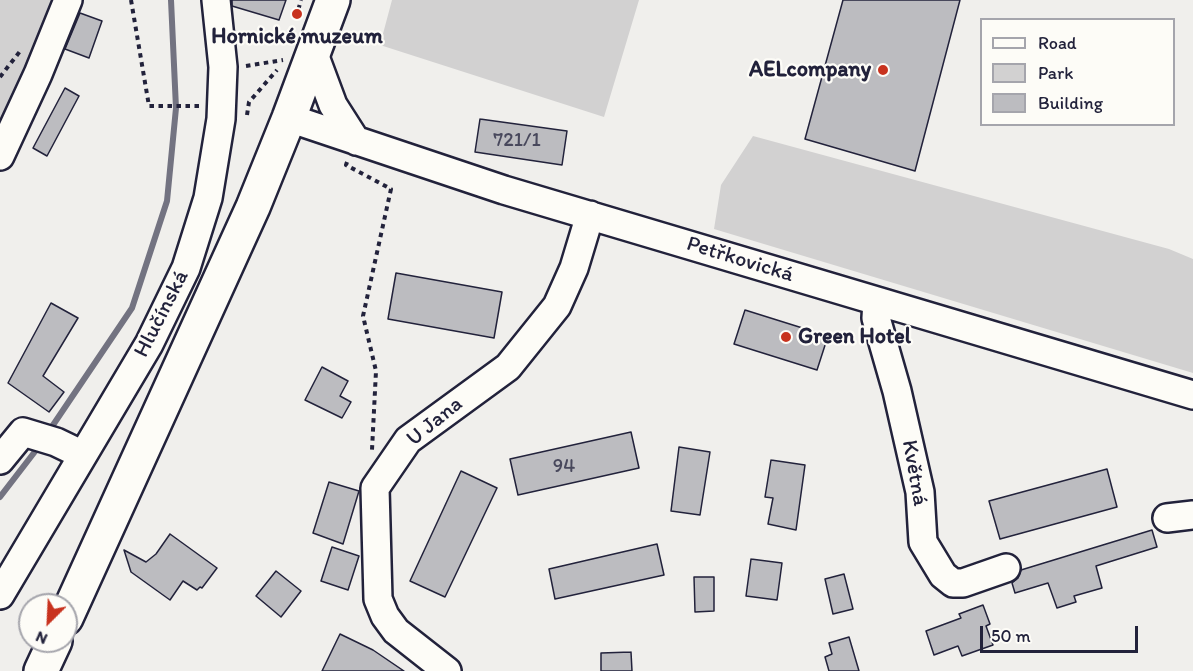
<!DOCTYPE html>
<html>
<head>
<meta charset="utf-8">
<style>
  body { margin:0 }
  #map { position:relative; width:1193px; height:671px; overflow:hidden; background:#f0efec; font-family:Itim,sans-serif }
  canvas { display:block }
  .legend { position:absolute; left:980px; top:18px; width:195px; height:108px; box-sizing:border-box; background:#fdfcf7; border:2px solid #a5a5ac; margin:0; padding:8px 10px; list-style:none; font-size:18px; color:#22223b }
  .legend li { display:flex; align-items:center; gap:12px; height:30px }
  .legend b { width:30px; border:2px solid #a5a5ac }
  .north { position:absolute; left:18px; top:593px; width:60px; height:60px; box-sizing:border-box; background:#fdfcf7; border:2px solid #a5a5ac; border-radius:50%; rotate:204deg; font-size:16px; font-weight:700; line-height:24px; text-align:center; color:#22223b }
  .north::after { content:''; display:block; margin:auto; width:21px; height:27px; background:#c8321e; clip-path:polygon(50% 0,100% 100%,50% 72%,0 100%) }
  .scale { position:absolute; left:980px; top:626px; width:158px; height:27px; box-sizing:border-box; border:3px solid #22223b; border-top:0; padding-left:8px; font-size:18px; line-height:21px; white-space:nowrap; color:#22223b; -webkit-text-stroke:4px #fdfcf7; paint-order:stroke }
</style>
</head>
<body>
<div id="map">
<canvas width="1193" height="671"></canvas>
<ul class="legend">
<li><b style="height:8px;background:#fdfcf7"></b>Road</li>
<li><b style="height:16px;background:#d2d1d1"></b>Park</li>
<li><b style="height:16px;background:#bcbcc0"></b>Building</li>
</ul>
<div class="north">N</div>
<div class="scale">50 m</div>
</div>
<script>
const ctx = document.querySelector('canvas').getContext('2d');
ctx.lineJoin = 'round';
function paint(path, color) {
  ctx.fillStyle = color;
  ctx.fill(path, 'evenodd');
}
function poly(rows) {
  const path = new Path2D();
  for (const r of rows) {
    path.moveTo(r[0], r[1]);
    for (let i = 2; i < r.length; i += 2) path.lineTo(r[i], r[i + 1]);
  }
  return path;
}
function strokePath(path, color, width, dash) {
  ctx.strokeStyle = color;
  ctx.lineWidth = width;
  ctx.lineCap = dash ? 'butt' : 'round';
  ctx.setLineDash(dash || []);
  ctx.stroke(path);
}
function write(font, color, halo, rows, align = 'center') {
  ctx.font = font + ' Itim,sans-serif';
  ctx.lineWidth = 4.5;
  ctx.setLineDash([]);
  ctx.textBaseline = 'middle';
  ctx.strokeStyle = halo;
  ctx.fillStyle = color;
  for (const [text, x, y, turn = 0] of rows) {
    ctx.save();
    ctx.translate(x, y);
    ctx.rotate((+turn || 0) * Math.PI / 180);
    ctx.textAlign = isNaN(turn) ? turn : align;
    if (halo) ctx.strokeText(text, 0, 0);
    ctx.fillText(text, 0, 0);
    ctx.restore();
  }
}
const green = poly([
  [0,0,61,0,0,141],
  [392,0,639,0,604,117,380,45],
  [753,136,1169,249,1193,259,1193,373,714,229,721,185]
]);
const stream = poly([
  [49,431,132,308,167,201,176,108,171,0],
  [0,497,40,445]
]);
const building = poly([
  [232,0,286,0,279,20,232,6,232,0],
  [843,0,960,0,915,171,805,139,843,0],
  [80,13,102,21,89,58,65,49,80,13],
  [65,88,79,96,47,156,33,148,65,88],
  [480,119,567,131,562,165,475,152,480,119],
  [396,273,502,292,494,338,388,319,396,273],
  [51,303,78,318,43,376,64,392,49,412,8,383,51,303],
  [745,310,828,336,817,370,734,344,745,310],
  [322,367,348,381,340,396,351,402,342,418,305,400,322,367],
  [631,432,639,468,518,495,510,459,631,432],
  [679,447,710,452,700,515,671,511,679,447],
  [771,460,805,465,796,530,768,524,773,498,765,497,771,460],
  [1107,469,1117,507,1000,539,989,501,1107,469],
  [461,471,497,488,445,597,410,581,461,471],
  [329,482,359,491,343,544,313,533,329,482],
  [1152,530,1157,547,1096,566,1102,588,1074,596,1076,602,1057,608,1048,583,1015,593,1012,583,1018,578,1021,570,1152,530],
  [170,534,217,568,202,588,200,587,197,590,183,581,170,600,131,572,124,550,146,562,156,554,170,534],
  [657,544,664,575,555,599,549,569,657,544],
  [332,547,359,556,348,590,321,581,332,547],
  [751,559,782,563,777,600,746,596,751,559],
  [276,571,301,591,281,617,256,596,276,571],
  [844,574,853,609,833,614,825,579,844,574],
  [694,577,714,577,714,611,695,612,694,577],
  [983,605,990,624,986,626,993,645,962,656,958,646,934,655,926,631,961,618,959,614,983,605],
  [340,634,373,650,404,671,322,671,340,634],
  [849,637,859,671,829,671,825,657,832,654,829,643,849,637],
  [631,652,632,671,601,671,601,653,631,652]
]);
const path = poly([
  [131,0,149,106,199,106],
  [296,18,301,0],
  [246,66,283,60],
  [0,77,21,50],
  [247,115,249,102,277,70],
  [347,162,346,165,391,189,363,316,376,371,372,450]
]);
const minor = poly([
  [314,54,333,105,356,141],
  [289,118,504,190,1193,395],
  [0,156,38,74,68,0],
  [877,301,876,318,897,391,920,492,923,542,943,575,953,583,963,583,1006,568],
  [0,460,23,432,56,442,83,455],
  [1167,518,1193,515],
  [0,595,149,344,186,268,208,198,221,119,223,67,216,0],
  [447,671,396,631,385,616,378,599,375,488,408,440,508,367,557,306,574,268,590,215]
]);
const major = poly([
  [66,618,253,207,289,118,333,0],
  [41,671,55,641]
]);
const markers = [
  [297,14,6,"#c8321e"],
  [883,70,6,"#c8321e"],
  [786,337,6,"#c8321e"]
];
const numberNames = [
  ["721/1",517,141],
  ["94",564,467]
];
const poiNames = [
  ["Hornické muzeum",297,37],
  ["AELcompany",871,70,"right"],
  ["Green Hotel",798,337,"left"]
];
const streetNames = [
  ["Petřkovická",740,260,17],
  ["Hlučínská",162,314,-63],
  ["U Jana",435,422,-39],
  ["Květná",914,473,80]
];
paint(green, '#d2d1d1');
strokePath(stream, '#737381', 6);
paint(building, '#bcbcc0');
strokePath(building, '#22223b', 1.5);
strokePath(minor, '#22223b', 32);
strokePath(major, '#22223b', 38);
strokePath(path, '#22223b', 4, [4.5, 4.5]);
strokePath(minor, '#fdfcf7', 27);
strokePath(major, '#fdfcf7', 33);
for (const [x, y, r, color] of markers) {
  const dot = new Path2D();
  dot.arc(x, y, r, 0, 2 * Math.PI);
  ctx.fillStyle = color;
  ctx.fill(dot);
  strokePath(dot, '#fdfcf7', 2);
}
write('20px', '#48485c', null, numberNames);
write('bold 22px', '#22223b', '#fdfcf7', poiNames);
write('22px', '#22223b', '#fdfcf7', streetNames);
</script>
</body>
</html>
